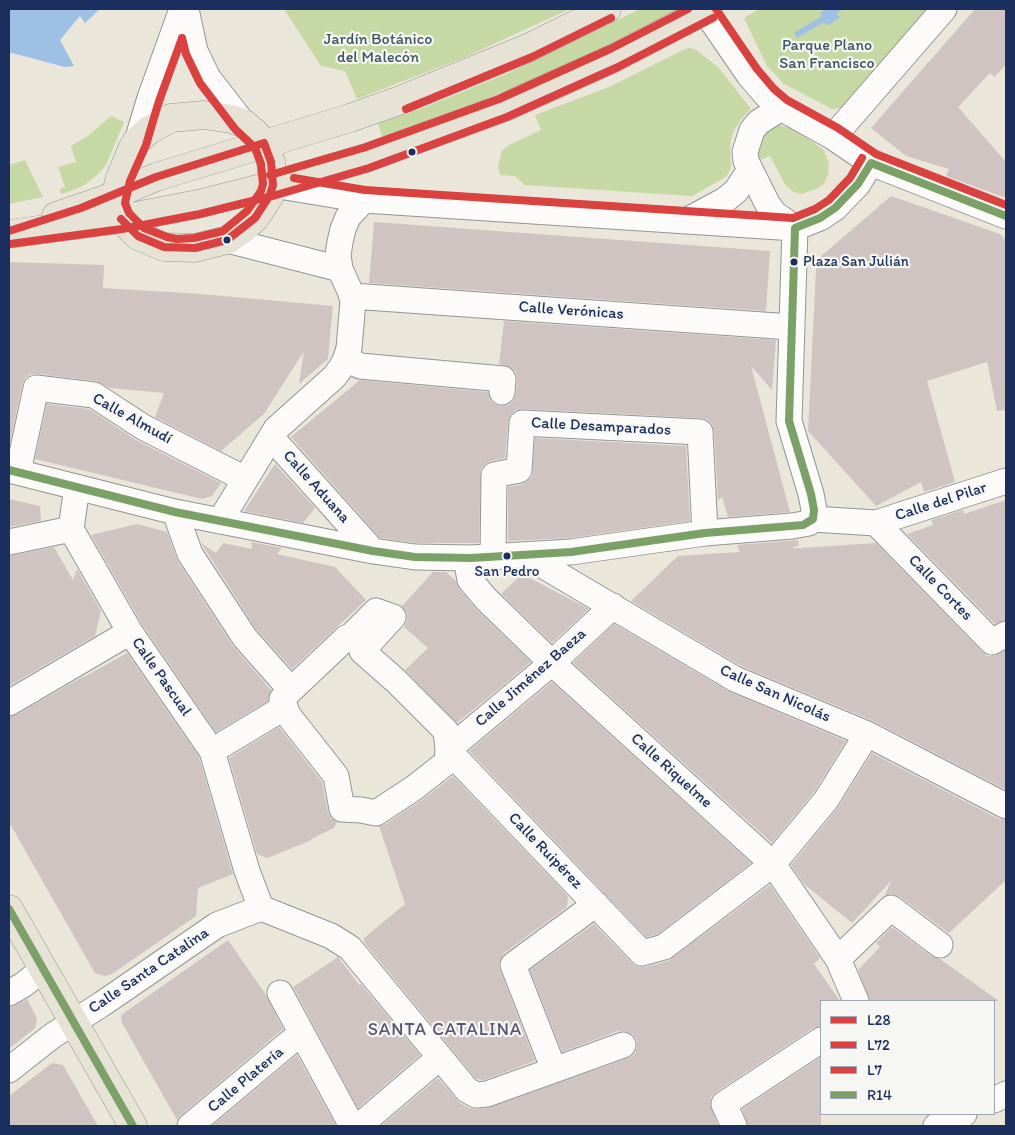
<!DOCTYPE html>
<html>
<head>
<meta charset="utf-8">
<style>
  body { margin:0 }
  #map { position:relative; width:1015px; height:1135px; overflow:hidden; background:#eae6da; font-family:Itim,sans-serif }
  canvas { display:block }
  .frame { position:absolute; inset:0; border:10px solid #1b2f5e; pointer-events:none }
  .legend { position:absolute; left:820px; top:1000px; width:175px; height:115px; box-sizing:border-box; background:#f6f6f2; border:1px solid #9ea6b7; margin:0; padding:6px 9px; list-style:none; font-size:15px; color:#1b2f5e }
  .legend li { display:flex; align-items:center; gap:10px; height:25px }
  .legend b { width:25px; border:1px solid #9ea6b7 }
</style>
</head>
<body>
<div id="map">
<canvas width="1015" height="1135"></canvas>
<div class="frame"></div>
<ul class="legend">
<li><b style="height:6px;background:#da4241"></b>L28</li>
<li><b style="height:6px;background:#da4241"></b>L72</li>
<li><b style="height:6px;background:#da4240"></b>L7</li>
<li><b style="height:6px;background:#7ca166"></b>R14</li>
</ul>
</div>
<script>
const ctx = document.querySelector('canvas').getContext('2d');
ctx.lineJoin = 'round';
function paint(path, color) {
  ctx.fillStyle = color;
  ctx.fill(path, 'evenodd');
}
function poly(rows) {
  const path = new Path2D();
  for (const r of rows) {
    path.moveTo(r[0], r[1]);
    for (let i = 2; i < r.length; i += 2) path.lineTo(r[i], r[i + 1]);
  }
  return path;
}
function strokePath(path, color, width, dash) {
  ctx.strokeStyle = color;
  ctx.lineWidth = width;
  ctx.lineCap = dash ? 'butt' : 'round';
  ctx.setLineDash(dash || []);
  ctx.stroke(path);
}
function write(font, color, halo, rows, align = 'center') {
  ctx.font = font + ' Itim,sans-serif';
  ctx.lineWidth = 4.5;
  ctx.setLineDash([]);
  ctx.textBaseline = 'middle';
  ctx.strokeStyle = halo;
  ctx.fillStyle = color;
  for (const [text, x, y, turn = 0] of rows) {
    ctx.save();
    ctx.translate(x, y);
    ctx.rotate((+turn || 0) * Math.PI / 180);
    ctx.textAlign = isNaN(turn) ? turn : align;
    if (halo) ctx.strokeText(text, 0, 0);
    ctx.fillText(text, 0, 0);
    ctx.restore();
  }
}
const green = poly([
  [284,9,570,9,463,58,357,99,345,71,321,66],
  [640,9,681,9,601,51,471,105,383,139,378,123,423,108,511,72],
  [759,9,933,9,906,33,842,108,832,109,784,84,767,66,744,18],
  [690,48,696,50,718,67,751,109,741,119,733,132,730,145,731,168,726,177,692,196,525,185,515,176,500,175,498,167,502,151,509,145,541,130,535,115,609,87,685,49],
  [111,116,124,122,106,165,96,176,84,185,76,189,61,194,60,189,65,187,58,167,76,162,71,146,88,136],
  [776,124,794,129,824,150,829,164,828,175,824,184,818,188,802,194,794,192,786,186,770,156,755,162,758,134],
  [25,160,43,197,9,204,9,165]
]);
const water = poly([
  [9,9,100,9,85,23,80,16,60,40,74,66,65,67,12,53,9,54],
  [826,9,844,9,837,13,840,18,826,26,824,22,797,38,794,33,822,16,820,13]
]);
const building = poly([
  [975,9,1006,9,1006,65,994,77,990,73,958,107,1006,162,1006,198,946,176,949,169,906,156,871,128],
  [891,196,1000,234,1006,240,1006,410,997,411,987,362,927,381,955,482,924,492,921,482,876,506,808,431,816,270,820,257],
  [374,222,770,251,766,311,369,283],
  [9,262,104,265,103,288,201,294,333,306,328,359,299,384,304,351,264,414,221,451,155,417,164,393,110,388,96,381,38,374,31,374,25,378,22,385,9,447],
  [504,321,776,340,772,390,751,366,790,512,728,517,722,497,718,500,714,431,712,424,707,419,701,418,523,409,515,410,510,416,508,422,505,458,491,461,485,464,481,469,479,543,416,543,380,538,291,437,360,380,488,392,489,399,494,404,501,406,509,405,514,400,516,394,517,380,516,372,512,368,499,364],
  [47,404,89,409,136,440,221,483,212,496,202,499,35,459],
  [535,438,686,446,690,521,570,538,508,541,508,487,522,484,528,481,532,477],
  [275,464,315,508,303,523,244,511],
  [9,499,40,506,41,521,9,527],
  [1006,500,1006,620,995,624,907,534,933,525,931,520,963,510,964,514],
  [137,524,167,532,178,562,233,646,271,690,268,701,216,732,142,624,91,535],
  [798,540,799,545,792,548,800,548,801,550,801,548,876,543,982,652,987,656,994,656,1006,650,1006,790,873,721,741,666,631,601,678,556,740,552,737,545],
  [251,542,282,548,277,554,335,567,366,600,292,669,256,629,201,543,216,553,223,543,252,549],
  [54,547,73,580,77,569,101,611,95,636,9,686,9,556],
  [433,572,446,572,456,581,459,589,475,608,531,662,457,723,405,670,428,648,404,627,407,621,407,614,402,606],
  [522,574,589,609,552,643,501,594],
  [614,624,728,691,846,741,814,792,772,843,573,663],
  [127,653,199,757,233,874,198,888,196,916,112,974,105,976,95,973,92,968,9,822,9,717,16,715,84,676,84,677],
  [552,682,751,863,658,934,646,937,469,751],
  [279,727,322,782,328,812,331,818,337,822,334,828,311,839,312,840,267,858,257,854,229,758],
  [872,753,999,819,1006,820,1006,880,949,933,900,897,893,894,885,895,891,881,852,923,804,884,791,865,837,809],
  [453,776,568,896,567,907,504,953,499,964,500,970,535,1061,484,1080,476,1079,364,942,364,938,405,904,379,826,384,825,422,800],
  [770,885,820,958,814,964,840,1001,821,1001,821,1026,813,1028,716,1092,711,1097,710,1104,718,1126,381,1126,438,1078,460,1103,469,1108,477,1109,488,1108,628,1058,634,1055,637,1048,637,1041,633,1034,625,1031,618,1031,562,1052,530,970,594,924,632,963,638,967,646,967,668,961],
  [892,927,931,956,940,959,999,1001,870,1001,858,970,880,947,876,943],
  [228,940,266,995,283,1029,181,1115,177,1120,122,1023,121,1015],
  [338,957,360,986,360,983,420,1055,358,1108,293,987],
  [27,999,37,1018,35,1028,9,1049,9,1007,16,1005],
  [297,1055,336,1126,212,1126],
  [821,1057,821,1126,748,1126,742,1109],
  [52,1063,63,1065,98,1126,9,1126,9,1096]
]);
const minor = poly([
  [186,9,195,51,208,78,243,123],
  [705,11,749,75,767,96,781,108,833,137,871,163,1006,216],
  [781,108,759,122,752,130,745,152,746,161,768,205,775,214,795,228],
  [833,137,944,9],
  [137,141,150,98,182,9],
  [273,185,364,200,795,228,820,218,835,208,858,184,871,163],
  [686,221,725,200,736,191,750,170],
  [795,228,789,421,811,494,814,510,813,519],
  [227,240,340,269],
  [352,296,791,327],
  [346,358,360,366,503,379,502,392],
  [279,446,373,551],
  [9,470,175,512,373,551,415,557,471,558,571,552,705,533,792,526,809,523,813,519,876,523,1006,481],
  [18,472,36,388,94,395,143,427,245,479],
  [77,487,71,529,130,632,212,751,247,871,261,908],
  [175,512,190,554,245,638,291,690],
  [220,521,276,429,334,377,341,368,346,358,349,348,353,301,350,291,340,269,338,255,340,242,343,229,348,217,364,200],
  [876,523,992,642,1006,634],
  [9,542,71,529],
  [525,555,735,679,867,734,1006,806],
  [493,556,494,475,519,470,522,423,700,432,705,533],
  [471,558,468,569,470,580,486,599,552,663,773,864,838,959,856,1001],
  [613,606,552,663,448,750,642,953,664,947,773,864,826,800,867,734],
  [376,611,393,617,362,651,395,680,446,731,448,750,447,762,414,788,376,813,361,810,342,809,336,776,288,715,285,707,282,702,282,699,291,690,346,638,348,639,376,611],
  [9,703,130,632],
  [212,751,285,707],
  [838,959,891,908,940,945],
  [9,993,23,985,43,969],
  [280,993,352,1126],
  [9,1070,52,1036,102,1004,217,925,261,908,331,936,350,948,467,1090,476,1095,487,1094,554,1070,513,965,596,904],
  [554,1070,623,1045],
  [994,1100,1006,1094],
  [190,1126,301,1033],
  [359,1126,440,1057],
  [734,1126,724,1104,821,1040],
  [936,1126,964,1114]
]);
const major = poly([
  [204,115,231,119,243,123,255,133,264,143,271,162,272,173,273,185,270,195,255,218,243,229,227,240,195,248,164,247,138,236,121,219,115,205,116,193,120,178,132,149,137,141,148,131,171,118,204,115],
  [56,216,103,200,156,177,350,118,398,101,528,48,607,9],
  [9,234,121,219,198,204,273,185,366,158,503,108,614,58,708,9],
  [9,909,133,1126]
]);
const bus1 = poly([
  [121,219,138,236,164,247,195,248,227,240,255,218,270,195,273,185,271,162,264,143],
  [9,231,81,208,156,177,264,143]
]);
const bus2 = poly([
  [406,109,532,57,611,18],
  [10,244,122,229,200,214,276,195,369,168,507,117,618,67,713,18]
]);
const bus3 = poly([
  [716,9,757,69,774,89,787,100,838,128,876,154,1006,205],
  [182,38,186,54,200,83,235,129,255,148,261,164,263,184,261,191,247,211,223,231,194,238,177,239,167,237,144,228,129,213,125,203,130,181,146,145,159,101,182,38],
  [270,175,363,148,499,99,610,49,688,9],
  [294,178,365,190,793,218,815,209,829,200,850,178,862,158]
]);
const bus4 = poly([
  [9,470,175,512,373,551,415,557,471,558,571,552,705,533,803,525,813,519,814,510,811,494,789,421,795,228,820,218,835,208,858,184,871,163,1006,216],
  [9,909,133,1126]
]);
const markers = [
  [412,152,4.5,"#1b2f5e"],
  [227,240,4.5,"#1b2f5e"],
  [794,262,4.5,"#1b2f5e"],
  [507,556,4.5,"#1b2f5e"]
];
const busNames = [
  ["Plaza San Julián",803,262],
  ["San Pedro",507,572,"center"]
];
const parkNames = [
  ["Jardín Botánico",378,40],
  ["del Malecón",378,58],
  ["Parque Plano",827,46],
  ["San Francisco",827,64]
];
const streetNames = [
  ["Calle Verónicas",571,311,4],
  ["Calle Almudí",132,419,29],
  ["Calle Desamparados",601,427,3],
  ["Calle Aduana",316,487,48],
  ["Calle del Pilar",941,502,-18],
  ["Calle Cortes",940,588,46],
  ["Calle Pascual",161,677,55],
  ["Calle Jiménez Baeza",531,678,-41],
  ["Calle San Nicolás",775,694,24],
  ["Calle Riquelme",671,771,42],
  ["Calle Ruipérez",545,851,46],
  ["Calle Santa Catalina",149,971,-34],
  ["Calle Platería",246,1080,-40]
];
const neighbourhoodNames = [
  ["SANTA CATALINA",445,1030]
];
paint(green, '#c6d8a4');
paint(water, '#9ec0e5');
paint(building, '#cfc4c2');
strokePath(minor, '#939596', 27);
strokePath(major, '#939596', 29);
strokePath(minor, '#fcfbf9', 25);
strokePath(major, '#e7e2d6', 28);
strokePath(bus1, '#da4241', 8);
strokePath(bus2, '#da4241', 8);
strokePath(bus3, '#da4240', 8);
strokePath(bus4, '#7ca166', 8);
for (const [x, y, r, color] of markers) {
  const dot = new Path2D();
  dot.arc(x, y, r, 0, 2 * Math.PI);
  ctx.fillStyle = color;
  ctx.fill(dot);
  strokePath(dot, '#f6f6f2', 2);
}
write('15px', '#1b2f5e', '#f6f6f2', busNames, 'left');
write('16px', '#3e5664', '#f6f6f2', parkNames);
write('16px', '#1b2f5e', '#f6f6f2', streetNames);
ctx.letterSpacing = '1px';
write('18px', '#585478', '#f6f6f2', neighbourhoodNames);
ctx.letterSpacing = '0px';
</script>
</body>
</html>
